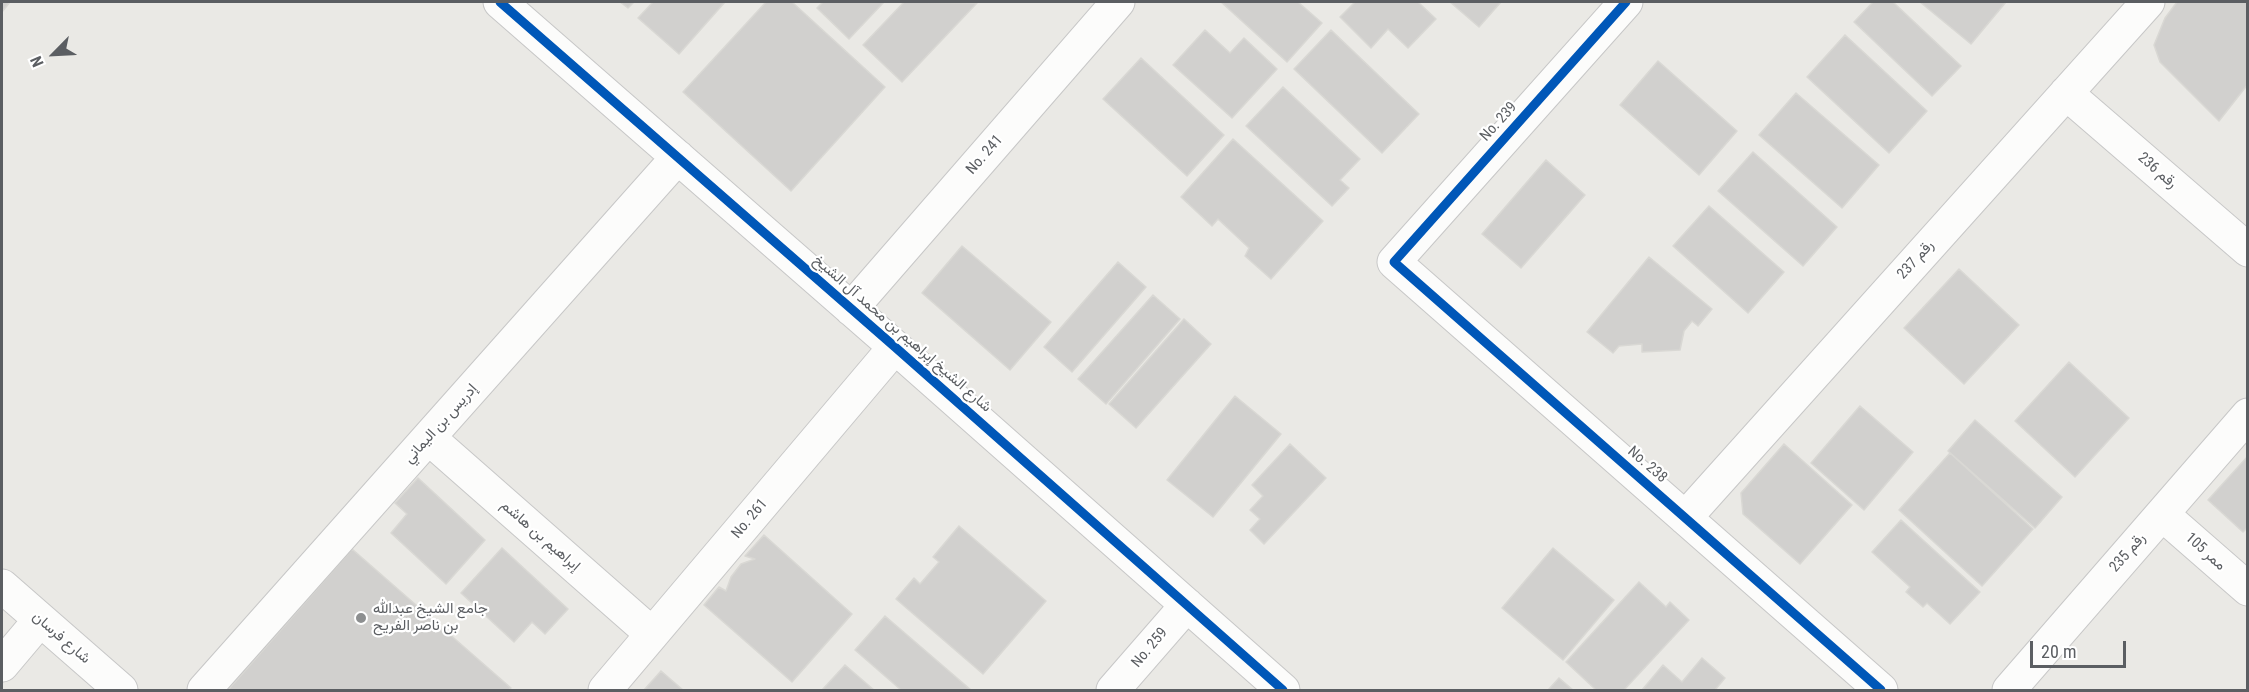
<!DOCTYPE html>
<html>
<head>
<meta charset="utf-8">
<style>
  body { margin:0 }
  #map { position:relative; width:2249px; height:692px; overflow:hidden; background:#eae9e5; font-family:"Roboto Condensed",sans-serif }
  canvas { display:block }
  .frame { position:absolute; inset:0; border:3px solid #5b5e62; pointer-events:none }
  .north { position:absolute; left:24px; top:24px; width:60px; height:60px; -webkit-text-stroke:4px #fff; paint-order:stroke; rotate:246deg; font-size:16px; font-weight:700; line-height:24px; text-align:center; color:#5b5e62 }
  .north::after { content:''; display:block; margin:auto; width:21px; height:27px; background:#5b5e62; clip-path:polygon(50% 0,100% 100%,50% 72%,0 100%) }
  .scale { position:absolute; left:2030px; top:641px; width:96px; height:27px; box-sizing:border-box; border:3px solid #5b5e62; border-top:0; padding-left:8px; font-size:18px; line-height:21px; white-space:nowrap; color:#5b5e62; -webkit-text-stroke:4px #fff; paint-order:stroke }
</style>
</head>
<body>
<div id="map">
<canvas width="2249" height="692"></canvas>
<div class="frame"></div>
<div class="north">N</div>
<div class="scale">20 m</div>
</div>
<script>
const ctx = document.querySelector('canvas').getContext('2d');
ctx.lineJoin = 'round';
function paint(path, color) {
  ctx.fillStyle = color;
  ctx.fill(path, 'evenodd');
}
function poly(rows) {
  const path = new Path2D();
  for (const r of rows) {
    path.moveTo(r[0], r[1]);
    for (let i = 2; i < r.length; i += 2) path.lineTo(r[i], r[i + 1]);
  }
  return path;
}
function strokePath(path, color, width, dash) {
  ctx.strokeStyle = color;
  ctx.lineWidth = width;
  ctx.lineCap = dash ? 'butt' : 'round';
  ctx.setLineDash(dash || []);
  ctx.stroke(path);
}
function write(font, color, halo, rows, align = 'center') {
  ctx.font = font + ' "Roboto Condensed",Vazirmatn,sans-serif';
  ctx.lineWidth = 4.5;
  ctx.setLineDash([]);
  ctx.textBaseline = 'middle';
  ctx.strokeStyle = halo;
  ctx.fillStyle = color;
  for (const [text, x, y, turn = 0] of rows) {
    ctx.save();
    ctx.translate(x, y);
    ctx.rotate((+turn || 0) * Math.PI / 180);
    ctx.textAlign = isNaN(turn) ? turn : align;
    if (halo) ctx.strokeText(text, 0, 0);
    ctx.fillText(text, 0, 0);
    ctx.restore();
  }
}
const building = poly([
  [2,2,10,2,2,12,2,2],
  [620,2,634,2,628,8,620,2],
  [653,2,725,2,679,54,638,18,653,2],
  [766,2,792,2,885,87,791,191,683,92,766,2],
  [823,2,884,2,849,39,817,8,823,2],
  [904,2,977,3,902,82,863,45,904,2],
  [1221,2,1298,2,1322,23,1287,62,1221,2],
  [1355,2,1418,2,1436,19,1408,48,1388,29,1371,48,1340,17,1355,2],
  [1450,2,1501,2,1479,27,1450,2],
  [1873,2,1893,2,1961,66,1932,96,1854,22,1873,2],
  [1920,2,2006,2,1971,44,1920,2],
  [2177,2,2248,2,2248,84,2219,121,2160,62,2154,45,2165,18,2177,2],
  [1205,30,1230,53,1244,38,1277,69,1232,118,1173,65,1205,30],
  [1331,30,1419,114,1382,153,1294,69,1331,30],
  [1845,35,1927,111,1889,153,1807,77,1845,35],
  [1141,58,1224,135,1187,176,1103,99,1141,58],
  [1658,61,1737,131,1699,175,1620,105,1658,61],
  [1283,87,1360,159,1340,180,1349,188,1332,206,1246,126,1283,87],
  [1796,93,1879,165,1842,208,1759,135,1796,93],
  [1233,139,1323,221,1271,279,1245,256,1249,248,1218,219,1212,226,1181,197,1233,139],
  [1753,152,1837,227,1803,266,1718,191,1753,152],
  [1546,160,1585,195,1521,268,1482,234,1546,160],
  [1709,206,1784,272,1748,313,1673,246,1709,206],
  [962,246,1051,322,1010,370,922,293,962,246],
  [1649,257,1712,309,1698,326,1692,321,1684,331,1680,350,1642,352,1642,344,1619,346,1613,353,1587,332,1649,257],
  [1118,262,1146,287,1072,372,1044,347,1118,262],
  [1959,269,2019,325,1964,384,1904,328,1959,269],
  [1153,295,1180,319,1106,404,1078,379,1153,295],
  [1184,319,1211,344,1136,428,1109,404,1184,319],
  [2069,362,2129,418,2075,477,2015,421,2069,362],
  [1235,396,1281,434,1213,517,1167,480,1235,396],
  [1860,406,1913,452,1864,510,1811,463,1860,406],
  [1975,420,2062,497,2035,528,1948,451,1975,420],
  [1290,444,1326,478,1264,544,1250,530,1260,519,1250,510,1263,496,1252,485,1290,444],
  [1784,444,1852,505,1800,564,1743,514,1741,493,1784,444],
  [1950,453,2033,529,1982,586,1899,510,1950,453],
  [2248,456,2248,527,2243,532,2208,500,2248,456],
  [418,478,485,540,446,584,391,533,407,514,395,503,418,478],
  [1901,520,1980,592,1950,624,1927,603,1923,607,1906,592,1910,587,1872,552,1901,520],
  [959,526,1046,601,983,674,896,599,914,578,920,584,939,562,933,557,959,526],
  [764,535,852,614,792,682,704,605,719,587,726,591,731,577,741,564,755,559,745,556,764,535],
  [502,548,568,609,545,634,532,622,514,642,461,593,502,548],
  [1553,548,1614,600,1563,660,1502,608,1553,548],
  [352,549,511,688,508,690,228,690,352,549],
  [1639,582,1666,607,1670,602,1689,620,1624,690,1596,690,1566,662,1639,582],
  [885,616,971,690,901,690,855,650,885,616],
  [1702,658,1725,678,1715,690,1642,690,1663,665,1682,682,1702,658],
  [845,665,874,690,822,690,845,665],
  [661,671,683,690,644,690,661,671],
  [1559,678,1573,690,1548,690,1559,678]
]);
const minor = poly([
  [500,2,895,347,1283,690],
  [1626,2,1394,262,1881,690],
  [2066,93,2248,250],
  [851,309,1118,2],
  [429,438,652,634],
  [2162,514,2248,589],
  [1685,518,2148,2],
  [2,586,121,690],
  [2,665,40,620],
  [204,690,678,157],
  [605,690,895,347],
  [1113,690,1187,605],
  [2009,690,2248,415]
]);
const cycleway = poly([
  [500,2,895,347,1283,690],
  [1626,2,1394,262,1881,690]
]);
const markers = [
  [361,618,6,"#8d8f90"]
];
const streetNames = [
  ["No. 239",1499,122,-48],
  ["No. 241",985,155,-49],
  ["رقم 236",2157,171,41],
  ["رقم 237",1916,260,-48],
  ["شارع الشيخ إبراهيم بن محمد آل الشيخ",902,334,41],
  ["إدريس بن اليماني",441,424,-48],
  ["No. 238",1647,465,41],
  ["No. 261",750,519,-50],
  ["إبراهيم بن هاشم",540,536,41],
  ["ممر 105",2205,552,42],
  ["رقم 235",2128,553,-49],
  ["شارع فرسان",61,638,41],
  ["No. 259",1150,648,-50]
];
const poiNames = [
  ["جامع الشيخ عبدالله",373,609],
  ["بن ناصر الفريح",373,626]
];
paint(building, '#d1d0ce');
strokePath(building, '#d9d8d4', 1.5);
strokePath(minor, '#c7c7c7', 35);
strokePath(minor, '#fcfcfb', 33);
strokePath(cycleway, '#0057b8', 9);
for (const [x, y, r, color] of markers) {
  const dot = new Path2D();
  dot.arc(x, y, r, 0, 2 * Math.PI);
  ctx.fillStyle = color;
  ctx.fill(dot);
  strokePath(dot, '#fff', 2);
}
write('15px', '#5b5e62', '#fff', streetNames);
write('15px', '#5b5e62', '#fff', poiNames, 'left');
</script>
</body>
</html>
